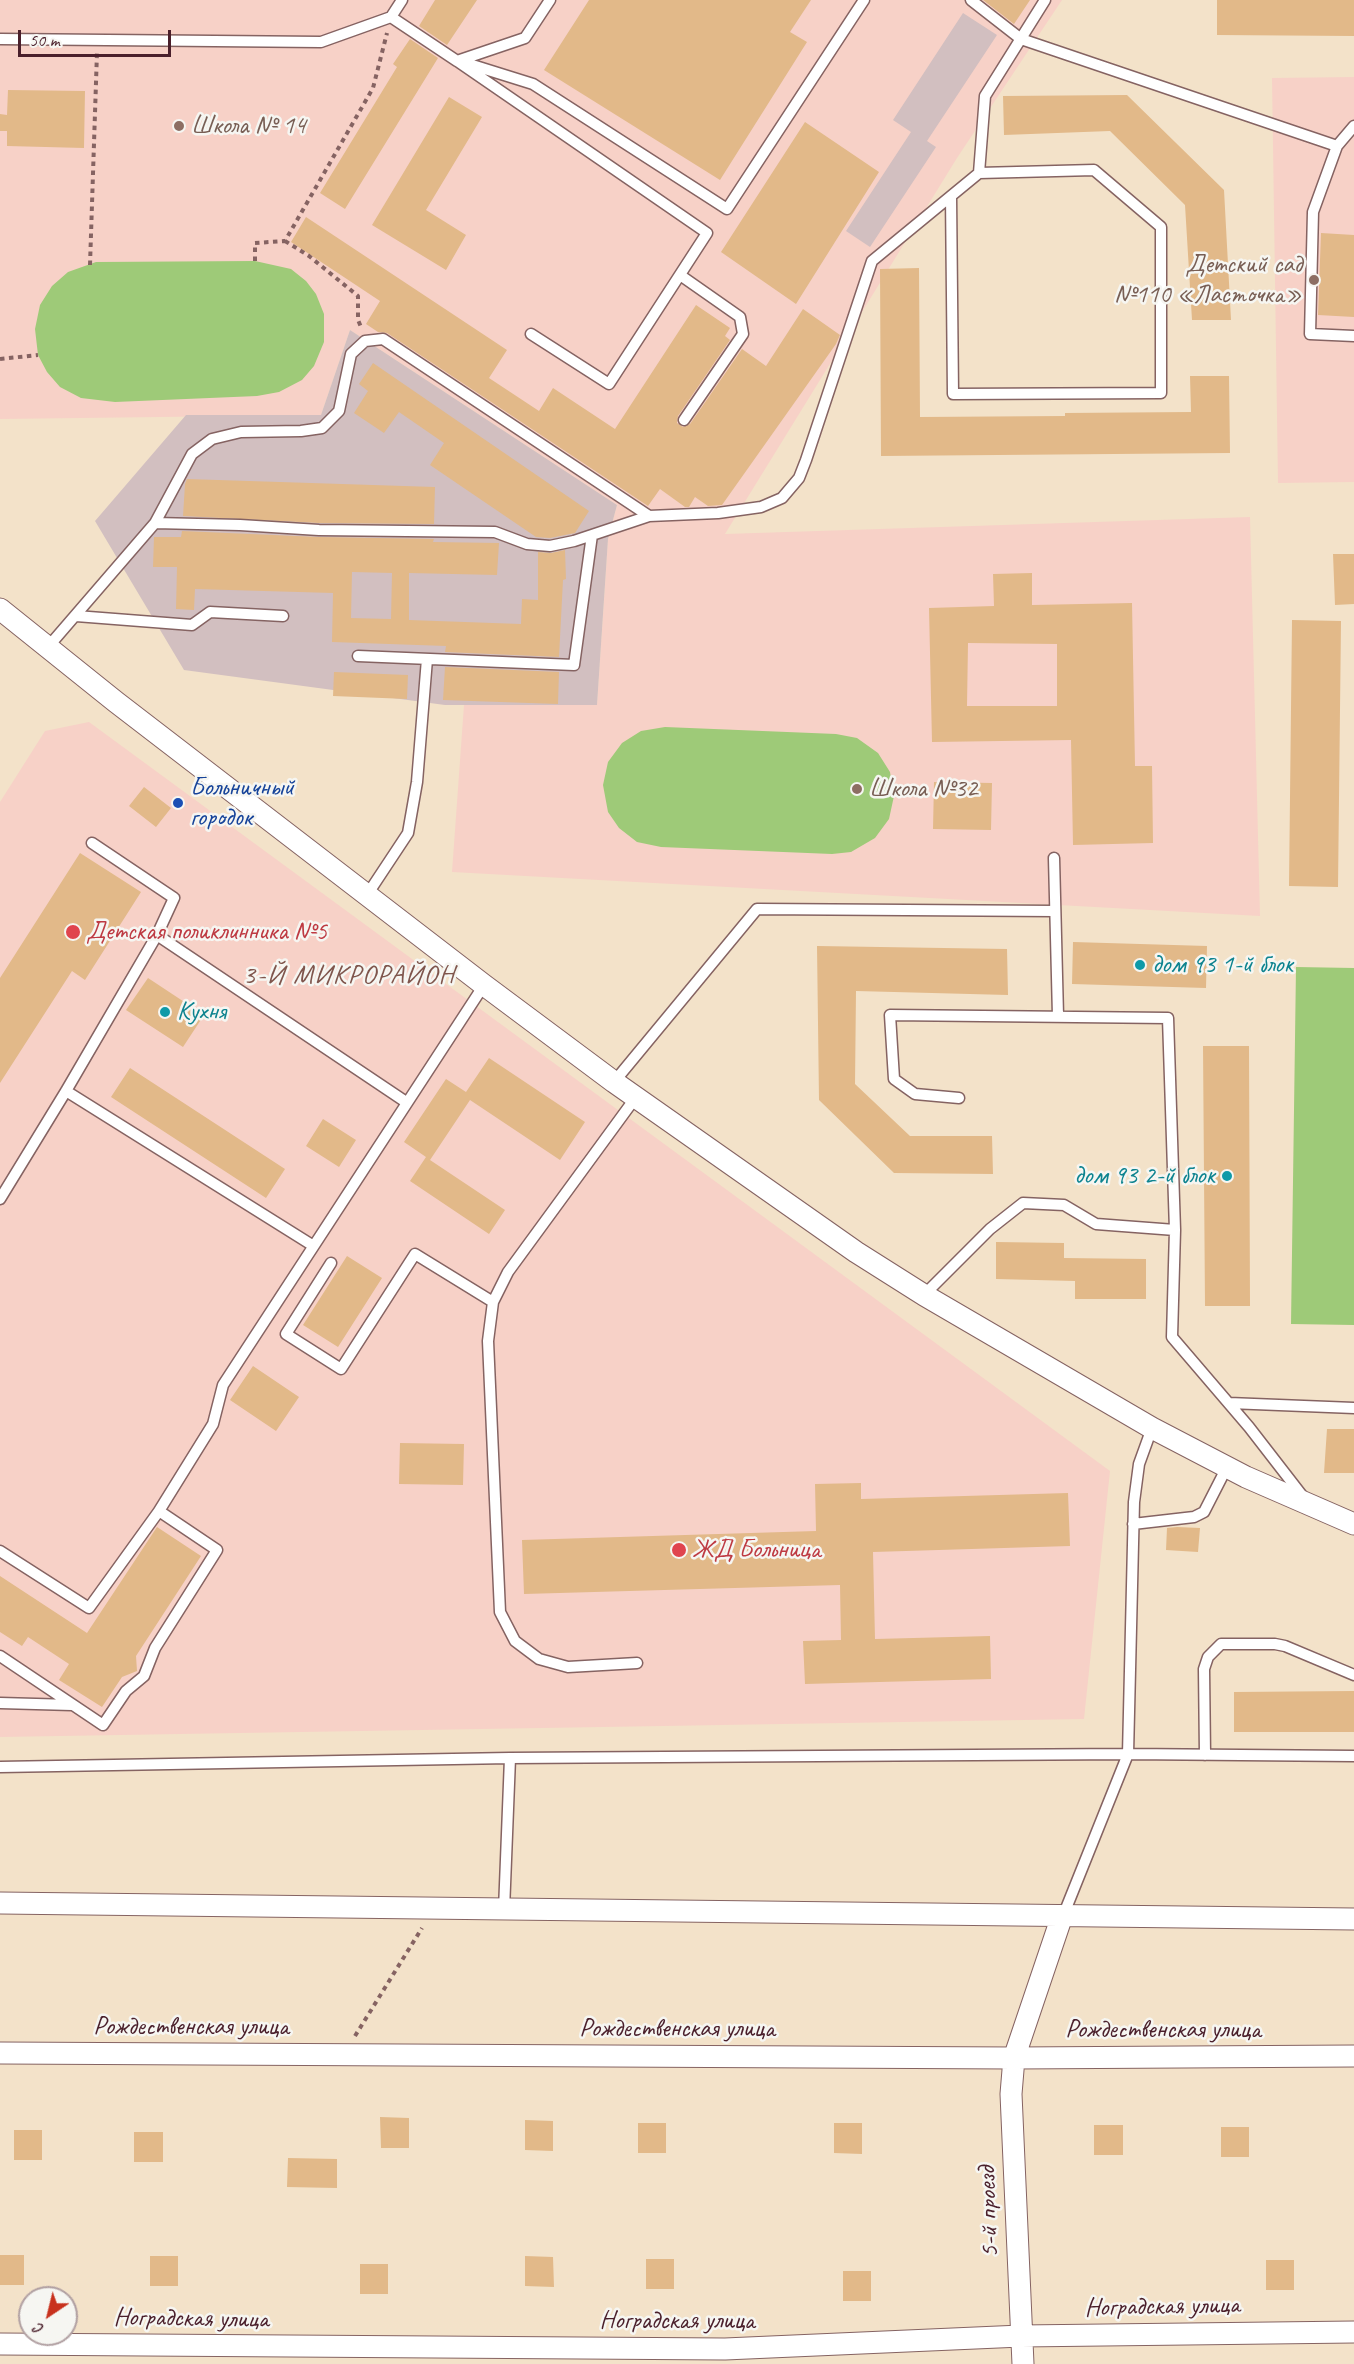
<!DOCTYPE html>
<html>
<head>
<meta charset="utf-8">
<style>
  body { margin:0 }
  #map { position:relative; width:1354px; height:2364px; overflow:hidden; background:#f3e2c9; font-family:Caveat,sans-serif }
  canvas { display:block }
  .north { position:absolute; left:18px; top:2286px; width:60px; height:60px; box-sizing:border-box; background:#f6f6f2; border:2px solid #b1a0a2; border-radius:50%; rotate:215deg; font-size:16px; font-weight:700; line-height:24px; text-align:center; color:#4a1f2b }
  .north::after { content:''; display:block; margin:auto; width:21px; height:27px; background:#c8321e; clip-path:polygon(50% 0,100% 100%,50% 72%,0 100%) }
  .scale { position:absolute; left:18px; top:30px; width:153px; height:27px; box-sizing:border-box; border:3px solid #4a1f2b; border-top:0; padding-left:8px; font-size:18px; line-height:21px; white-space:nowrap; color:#4a1f2b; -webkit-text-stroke:4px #f6f6f2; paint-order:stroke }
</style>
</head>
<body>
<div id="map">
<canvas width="1354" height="2364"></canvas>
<div class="north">С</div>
<div class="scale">50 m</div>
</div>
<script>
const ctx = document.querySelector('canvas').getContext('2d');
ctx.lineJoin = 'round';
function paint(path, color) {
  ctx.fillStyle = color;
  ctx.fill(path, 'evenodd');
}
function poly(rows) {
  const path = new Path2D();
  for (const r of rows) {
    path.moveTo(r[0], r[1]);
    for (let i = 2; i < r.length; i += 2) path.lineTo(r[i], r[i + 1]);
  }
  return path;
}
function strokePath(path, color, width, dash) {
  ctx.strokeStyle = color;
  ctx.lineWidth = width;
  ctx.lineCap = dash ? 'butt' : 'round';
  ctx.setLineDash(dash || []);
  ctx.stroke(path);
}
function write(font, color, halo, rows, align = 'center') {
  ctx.font = font + ' Caveat,sans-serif';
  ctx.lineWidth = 5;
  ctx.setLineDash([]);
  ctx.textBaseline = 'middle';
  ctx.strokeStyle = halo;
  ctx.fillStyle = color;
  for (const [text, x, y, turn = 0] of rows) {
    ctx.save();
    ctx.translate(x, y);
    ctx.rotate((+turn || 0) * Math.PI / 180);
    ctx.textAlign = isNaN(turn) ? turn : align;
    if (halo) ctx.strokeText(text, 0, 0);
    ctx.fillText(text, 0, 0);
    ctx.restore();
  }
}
const built = poly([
  [0,0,1062,0,957,158,725,534,1250,517,1260,916,452,872,464,705,597,705,608,539,617,505,350,330,321,415,0,419],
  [1354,77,1354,482,1278,483,1272,78],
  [89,722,1110,1471,1084,1719,0,1737,0,802,45,731]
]);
const industrial = poly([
  [963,13,997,35,927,141,936,147,870,247,846,231,911,132,893,120],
  [350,330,617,505,608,539,597,705,445,705,184,670,95,521,186,415,321,415]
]);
const green = poly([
  [255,261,291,269,306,281,316,294,324,314,324,342,314,366,302,380,279,392,257,396,115,402,81,398,60,387,47,372,38,355,35,329,40,305,52,286,68,272,96,262],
  [665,727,836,734,857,738,878,753,890,772,894,796,889,819,875,838,851,852,832,854,661,847,637,842,619,828,608,812,603,785,608,762,622,743,641,731],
  [1296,967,1354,968,1354,1325,1291,1324]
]);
const building = poly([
  [435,0,477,0,447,45,419,26],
  [589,0,811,0,790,32,807,42,720,180,544,70],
  [983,0,1030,0,1014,24],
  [1217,0,1354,0,1354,36,1217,35],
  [410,39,438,58,345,209,320,193,397,67,393,64],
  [8,90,85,91,84,148,7,146,7,131,0,131,0,114,7,115],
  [1127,95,1224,190,1231,320,1192,320,1185,205,1110,131,1004,135,1003,96],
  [449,97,482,117,426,210,466,235,446,270,372,225],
  [805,122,879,172,796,304,721,252],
  [306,217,507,350,489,378,539,411,553,388,615,429,696,305,730,328,725,336,730,340,678,416,677,423,683,427,690,424,742,349,766,366,803,309,840,335,836,344,722,505,708,506,695,497,689,507,685,507,660,489,648,506,387,333,378,332,366,324,380,301,291,242],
  [1321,233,1354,235,1354,317,1318,315],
  [919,268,920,417,1065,416,1065,413,1191,412,1190,376,1229,376,1230,453,881,456,880,269],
  [373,363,589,511,575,533,550,538,536,537,430,465,444,443,399,412,384,433,354,413,368,391,359,384],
  [187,479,435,487,434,524,319,523,183,516,185,484],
  [182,531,319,537,434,539,433,542,499,543,497,575,409,573,409,620,521,624,522,599,538,600,538,552,551,553,565,550,566,579,563,580,559,657,445,652,446,646,332,642,333,593,195,589,194,610,176,609,177,567,153,567,154,537,181,537],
  [352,572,392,573,391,619,351,618],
  [1333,554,1354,554,1354,604,1335,605],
  [1032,573,1032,605,1132,603,1135,766,1152,766,1153,843,1073,845,1071,740,932,742,929,608,994,606,993,574],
  [968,643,1057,644,1057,706,967,706],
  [1292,620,1341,621,1338,887,1289,886],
  [445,667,559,672,558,704,443,700],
  [334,672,408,675,407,699,333,696],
  [934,782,992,783,991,830,933,829],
  [144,787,171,808,156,827,129,806],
  [80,853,141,892,85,980,72,971,0,1083,0,978],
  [1073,942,1207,946,1206,988,1072,984],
  [817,946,1007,949,1008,995,856,991,855,1084,910,1136,992,1136,993,1174,894,1173,819,1100],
  [148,978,204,1015,183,1047,126,1010],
  [1203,1046,1249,1046,1250,1306,1205,1306],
  [489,1058,585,1122,560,1160,470,1100,430,1160,505,1210,489,1234,410,1181,426,1157,404,1142,446,1079,466,1092],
  [130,1068,285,1169,266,1198,111,1097],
  [323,1119,356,1140,339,1167,306,1146],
  [996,1242,1064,1243,1064,1258,1146,1259,1146,1299,1075,1299,1075,1281,996,1279],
  [347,1256,382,1278,338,1347,303,1325],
  [253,1366,299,1397,276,1431,230,1400],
  [1327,1429,1354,1429,1354,1473,1324,1473],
  [400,1443,464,1444,463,1485,399,1484],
  [861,1483,861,1499,1068,1493,1070,1546,873,1552,875,1639,990,1636,991,1679,805,1684,803,1641,841,1640,840,1585,524,1594,522,1540,816,1531,815,1484],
  [157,1527,201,1556,136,1656,137,1671,122,1677,102,1707,59,1680,69,1664,28,1637,22,1646,0,1632,0,1576,87,1633],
  [1177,1527,1200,1528,1198,1552,1166,1550,1167,1528],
  [1354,1691,1354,1732,1234,1732,1234,1692],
  [380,2117,409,2118,409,2148,381,2148],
  [525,2120,553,2121,553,2151,525,2150],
  [638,2123,666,2123,666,2153,638,2153],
  [834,2123,862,2123,862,2154,834,2153],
  [1094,2125,1123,2125,1123,2155,1094,2155],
  [1221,2127,1249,2127,1249,2157,1221,2157],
  [14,2130,42,2130,42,2160,14,2160],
  [134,2132,163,2132,163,2162,134,2162],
  [288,2158,337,2159,337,2188,287,2187],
  [0,2255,24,2255,24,2285,0,2285],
  [150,2256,178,2256,178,2286,150,2286],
  [525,2256,553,2257,554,2287,525,2286],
  [646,2259,674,2259,674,2289,646,2289],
  [1266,2260,1294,2260,1294,2290,1266,2290],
  [360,2264,388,2264,388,2294,360,2294],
  [843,2271,871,2271,871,2301,843,2301]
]);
const path = poly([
  [285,241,309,256,358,296,358,320,361,327],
  [255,261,255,243,285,241,373,88,387,33],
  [90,265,97,52],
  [0,359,38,355],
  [355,2036,422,1928]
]);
const lane = poly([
  [402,0,391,17,457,61,525,38,550,0],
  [971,0,1021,39,1337,146],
  [0,39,321,42,391,17],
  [457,61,707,233,609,384,531,334],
  [469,64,533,84,727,209,864,0],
  [1354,126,1337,146,1313,212,1310,334,1354,336],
  [951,196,953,394,1161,393,1161,227,1094,170,979,173],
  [680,275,740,317,743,334,684,420],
  [155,523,192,454,212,439,241,432,301,431,322,428,339,411,351,354,365,341,383,339,649,516],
  [76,616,192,625,210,612,283,616],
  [48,647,155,523,240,525,319,530,495,532,527,544,550,546,574,541,649,516,718,513,761,507,782,498,799,478,806,460,872,261,979,173,985,96,1045,0],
  [358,656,574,665,592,535],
  [1054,858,1058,1016],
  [367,895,408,833,417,782,427,659],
  [157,935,406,1102],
  [614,1082,757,909,1055,911],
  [66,1091,312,1245],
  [636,1097,508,1272,493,1302,488,1341,500,1612,515,1641,539,1659,568,1667,637,1663],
  [959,1098,915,1094,894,1079,890,1015,1168,1018,1175,1230,1172,1337,1249,1427,1304,1498],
  [0,1199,66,1091,157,935,174,898,92,843],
  [331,1263,286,1334,341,1369,415,1254,493,1302],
  [924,1295,990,1229,1023,1203,1064,1205,1096,1224,1175,1230],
  [1229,1403,1354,1408],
  [1133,1524,1194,1517,1204,1512,1227,1467],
  [0,1551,89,1608,159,1511],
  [0,1656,103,1725,126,1691,144,1676,155,1648,217,1550,159,1511,213,1424,223,1385,484,985],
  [0,1703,72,1705],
  [1205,1755,1204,1669,1208,1657,1221,1644,1275,1644,1285,1646,1354,1675],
  [0,1767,510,1758],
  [504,1910,510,1758,1128,1754,1354,1756],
  [1063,1916,1128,1754,1134,1502,1139,1464,1152,1428]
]);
const street = poly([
  [0,609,116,702,484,985,614,1082,856,1252,924,1295,1152,1428,1246,1477,1354,1524],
  [0,1903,1354,1919],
  [0,2053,1014,2058,1354,2056],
  [0,2344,725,2349,1021,2336,1354,2332],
  [1023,2364,1011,2094,1014,2058,1062,1916]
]);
const markers = [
  [179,126,6,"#8d6e63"],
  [1314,280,6,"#8d6e63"],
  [857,789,6,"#8d6e63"],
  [178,803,6,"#1a4fb4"],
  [73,932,8,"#e0444e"],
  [1140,965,6,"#0f9aa8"],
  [165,1012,6,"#0f9aa8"],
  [1227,1176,6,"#0f9aa8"],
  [679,1550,8,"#e0444e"]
];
const educationNames = [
  ["Школа № 14",191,126],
  ["Детский сад",1302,265,"right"],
  ["№110 «Ласточка»",1302,295,"right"],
  ["Школа №32",869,789]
];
const transitNames = [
  ["Больничный",190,788],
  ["городок",190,818]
];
const healthNames = [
  ["Детская поликлинника №5",86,932],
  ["ЖД Больница",692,1550]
];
const cultureNames = [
  ["дом 93 1-й блок",1152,965],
  ["Кухня",177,1012],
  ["дом 93 2-й блок",1215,1176,"right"]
];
const streetNames = [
  ["Рождественская улица",191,2027],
  ["Рождественская улица",677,2029],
  ["Рождественская улица",1163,2030],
  ["5-й проезд",989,2212,-92],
  ["Ноградская улица",1162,2307,-1],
  ["Ноградская улица",191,2319,1],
  ["Ноградская улица",677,2321]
];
const neighbourhoodNames = [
  ["3-Й МИКРОРАЙОН",349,976]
];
paint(built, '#f7d1c7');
paint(industrial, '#d2bfc0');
paint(green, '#9eca78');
paint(building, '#e2b989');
strokePath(lane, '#856362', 13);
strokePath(street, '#856362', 23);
strokePath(path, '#856362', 4, [4.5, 4.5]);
strokePath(lane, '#fff', 10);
strokePath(street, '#fff', 21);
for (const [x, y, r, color] of markers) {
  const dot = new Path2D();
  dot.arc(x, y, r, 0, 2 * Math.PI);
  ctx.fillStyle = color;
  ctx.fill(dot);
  strokePath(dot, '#f6f6f2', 2);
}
write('26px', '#785e54', '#f6f6f2', educationNames, 'left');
write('26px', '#164399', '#f6f6f2', transitNames, 'left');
write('26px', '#be3a42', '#f6f6f2', healthNames, 'left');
write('26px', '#0d838f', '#f6f6f2', cultureNames, 'left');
write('26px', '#4a1f2b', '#f6f6f2', streetNames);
ctx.letterSpacing = '1.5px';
write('27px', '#7f554c', '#f6f6f2', neighbourhoodNames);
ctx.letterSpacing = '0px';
</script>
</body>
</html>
